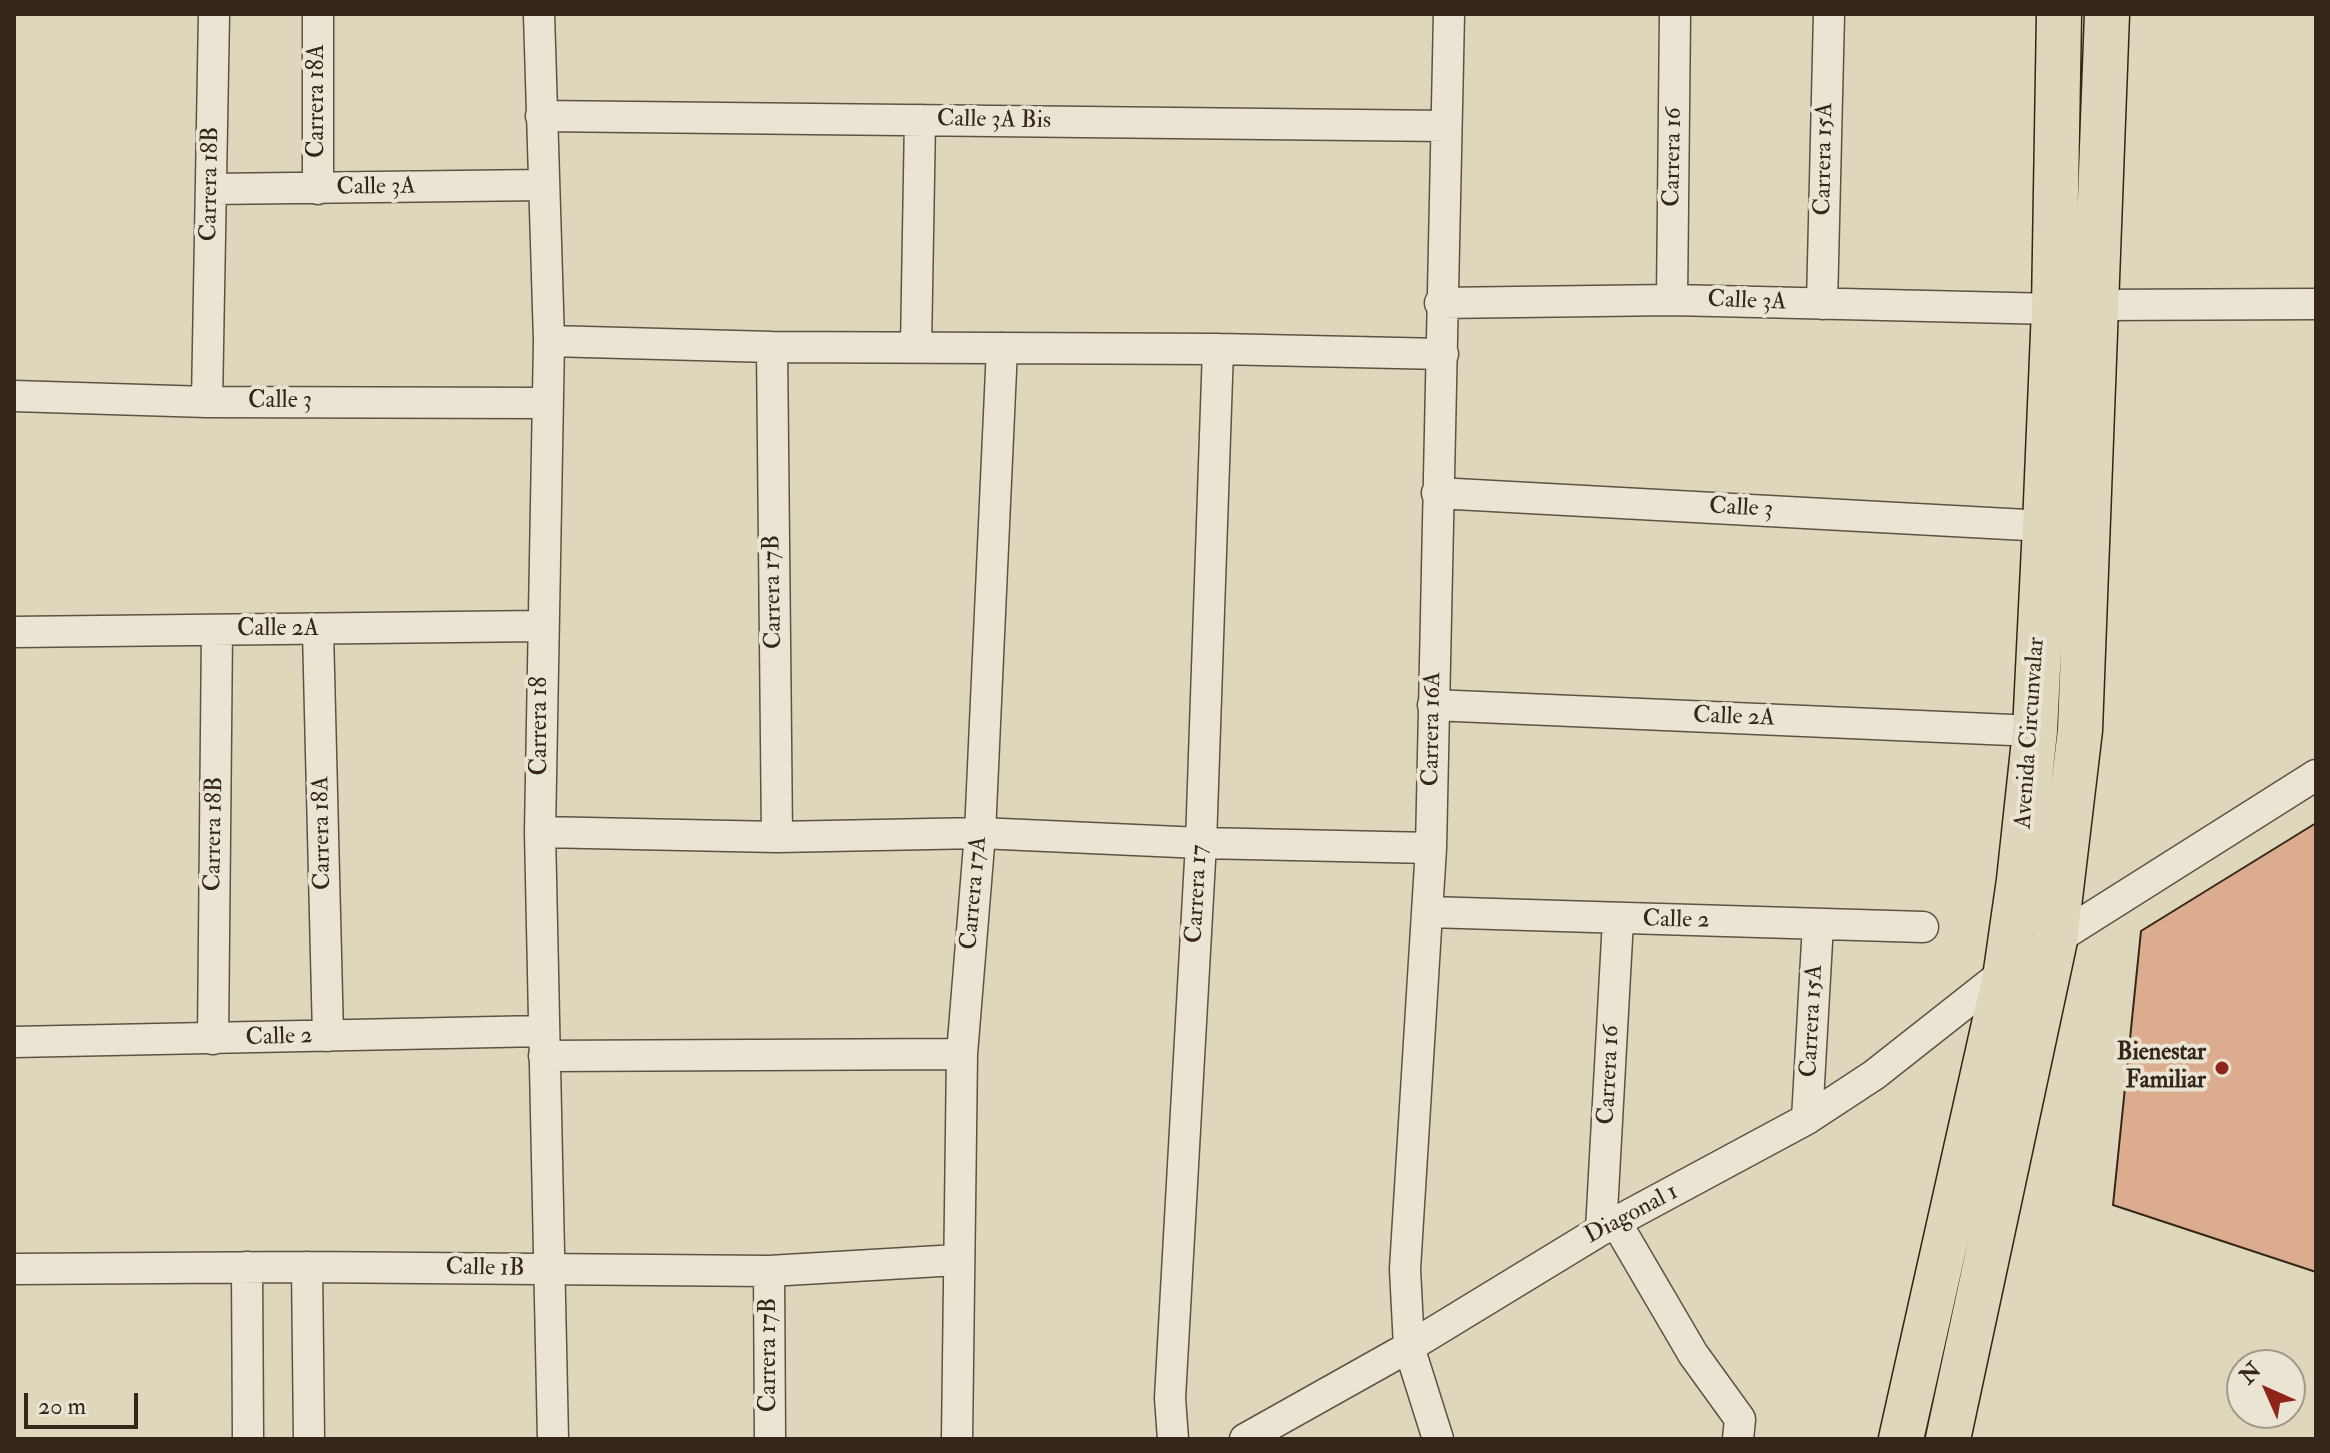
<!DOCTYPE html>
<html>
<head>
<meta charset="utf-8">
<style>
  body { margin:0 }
  #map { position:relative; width:2330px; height:1453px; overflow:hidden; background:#ded7bb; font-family:"IM FELL Double Pica",serif }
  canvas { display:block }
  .frame { position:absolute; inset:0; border:16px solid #342719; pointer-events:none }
  .north { position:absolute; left:2226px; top:1349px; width:80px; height:80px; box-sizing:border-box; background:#eae5d3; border:2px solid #a19989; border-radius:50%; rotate:315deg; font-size:22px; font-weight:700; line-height:32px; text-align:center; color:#342719 }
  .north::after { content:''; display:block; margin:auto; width:28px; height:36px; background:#8f2418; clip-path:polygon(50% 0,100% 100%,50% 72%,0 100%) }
  .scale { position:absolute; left:24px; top:1393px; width:114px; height:36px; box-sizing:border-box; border:4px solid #342719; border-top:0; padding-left:10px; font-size:24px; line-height:28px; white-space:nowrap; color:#342719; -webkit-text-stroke:6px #eae5d3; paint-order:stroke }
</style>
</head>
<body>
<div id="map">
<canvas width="2330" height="1453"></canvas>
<div class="frame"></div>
<div class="north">N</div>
<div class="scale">20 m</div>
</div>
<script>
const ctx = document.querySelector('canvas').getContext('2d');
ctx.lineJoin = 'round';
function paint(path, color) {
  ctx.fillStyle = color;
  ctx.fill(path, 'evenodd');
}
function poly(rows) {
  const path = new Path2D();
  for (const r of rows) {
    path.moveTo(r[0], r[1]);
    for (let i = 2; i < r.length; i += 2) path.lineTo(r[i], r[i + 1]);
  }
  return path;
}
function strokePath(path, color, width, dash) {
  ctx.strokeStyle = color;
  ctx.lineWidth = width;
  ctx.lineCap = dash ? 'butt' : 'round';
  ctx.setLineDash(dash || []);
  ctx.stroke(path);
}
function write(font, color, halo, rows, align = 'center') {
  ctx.font = font + ' "IM FELL Double Pica",serif';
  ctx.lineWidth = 8;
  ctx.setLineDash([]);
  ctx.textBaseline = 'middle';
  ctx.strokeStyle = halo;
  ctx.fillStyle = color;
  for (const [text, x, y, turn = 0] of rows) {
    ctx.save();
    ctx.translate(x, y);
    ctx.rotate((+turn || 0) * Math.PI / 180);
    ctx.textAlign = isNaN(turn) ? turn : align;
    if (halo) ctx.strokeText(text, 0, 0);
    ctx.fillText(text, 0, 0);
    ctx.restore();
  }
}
const building = poly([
  [2316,823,2316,1272,2113,1205,2141,931,2316,823]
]);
const street = poly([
  [318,14,318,189],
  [539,14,549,341,540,832,553,1439],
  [541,116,1446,126],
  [211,189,542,185],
  [1672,300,1675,14],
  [1440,303,1672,300,2054,309],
  [1822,304,1829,14],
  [2095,305,2316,304],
  [549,341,772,347,1218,349,1443,354],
  [772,347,777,837],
  [916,347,920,120],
  [14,396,207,402,546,403],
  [207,402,214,14],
  [1437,493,2045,526],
  [318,631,328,1036],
  [14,632,541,626],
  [1433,705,2035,731],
  [540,832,777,837,980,833,1201,843,1431,848],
  [1429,912,1923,927],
  [2055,940,2316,775],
  [213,1039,217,630],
  [14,1042,543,1031],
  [544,1056,962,1054],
  [1807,1119,1818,924],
  [1617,1224,1693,1354,1740,1419,1738,1439],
  [1601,1230,1618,920],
  [247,1267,248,1439],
  [307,1267,309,1439],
  [14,1269,307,1267,769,1271,957,1260],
  [769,1271,770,1439],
  [957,1439,962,1054,980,833,1002,348],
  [1173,1439,1170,1398,1201,843,1218,349],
  [1245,1439,1409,1347,1601,1230,1807,1119,1874,1075,2006,971],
  [1438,1439,1409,1347,1405,1269,1431,848,1449,14]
]);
const highway = poly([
  [1901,1439,2006,971,2019,880,2035,731,2045,526,2054,309,2059,14],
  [1948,1439,2055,940,2080,730,2107,14]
]);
const markers = [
  [2222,1068,8,"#8f2418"]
];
const streetNames = [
  ["Carrera 18A",318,101,-90],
  ["Calle 3A Bis",994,121,1],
  ["Carrera 16",1674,157,-89],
  ["Carrera 15A",1825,159,-89],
  ["Carrera 18B",211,184,-89],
  ["Calle 3A",376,188,-1],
  ["Calle 3A",1747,302,2],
  ["Calle 3",280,402],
  ["Calle 3",1741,509,3],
  ["Carrera 17B",774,592,-91],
  ["Calle 2A",278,630],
  ["Calle 2A",1734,718,2],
  ["Carrera 18",541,726,-90],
  ["Carrera 16A",1433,729,-89],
  ["Avenida Circunvalar",2031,733,-86],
  ["Carrera 18A",323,833,-91],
  ["Carrera 18B",215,834,-89],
  ["Carrera 17A",975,893,-85],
  ["Carrera 17",1198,894,-87],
  ["Calle 2",1676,921,1],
  ["Carrera 15A",1813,1021,-87],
  ["Calle 2",279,1038,-2],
  ["Carrera 16",1610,1075,-87],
  ["Diagonal 1",1632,1215,-28],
  ["Calle 1B",485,1269,1],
  ["Carrera 17B",770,1355,-90]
];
const poiNames = [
  ["Bienestar",2206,1054],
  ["Familiar",2206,1082]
];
paint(building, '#dbac8d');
strokePath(building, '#342719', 2);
strokePath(street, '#5e5342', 33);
strokePath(highway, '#342719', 47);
strokePath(street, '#eae5d3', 30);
strokePath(highway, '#ded7bb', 44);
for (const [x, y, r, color] of markers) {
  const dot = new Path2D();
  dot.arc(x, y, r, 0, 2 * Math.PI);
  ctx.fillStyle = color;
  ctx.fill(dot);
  strokePath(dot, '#eae5d3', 3);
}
write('24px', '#342719', '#eae5d3', streetNames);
write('bold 24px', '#342719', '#eae5d3', poiNames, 'right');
</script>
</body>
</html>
